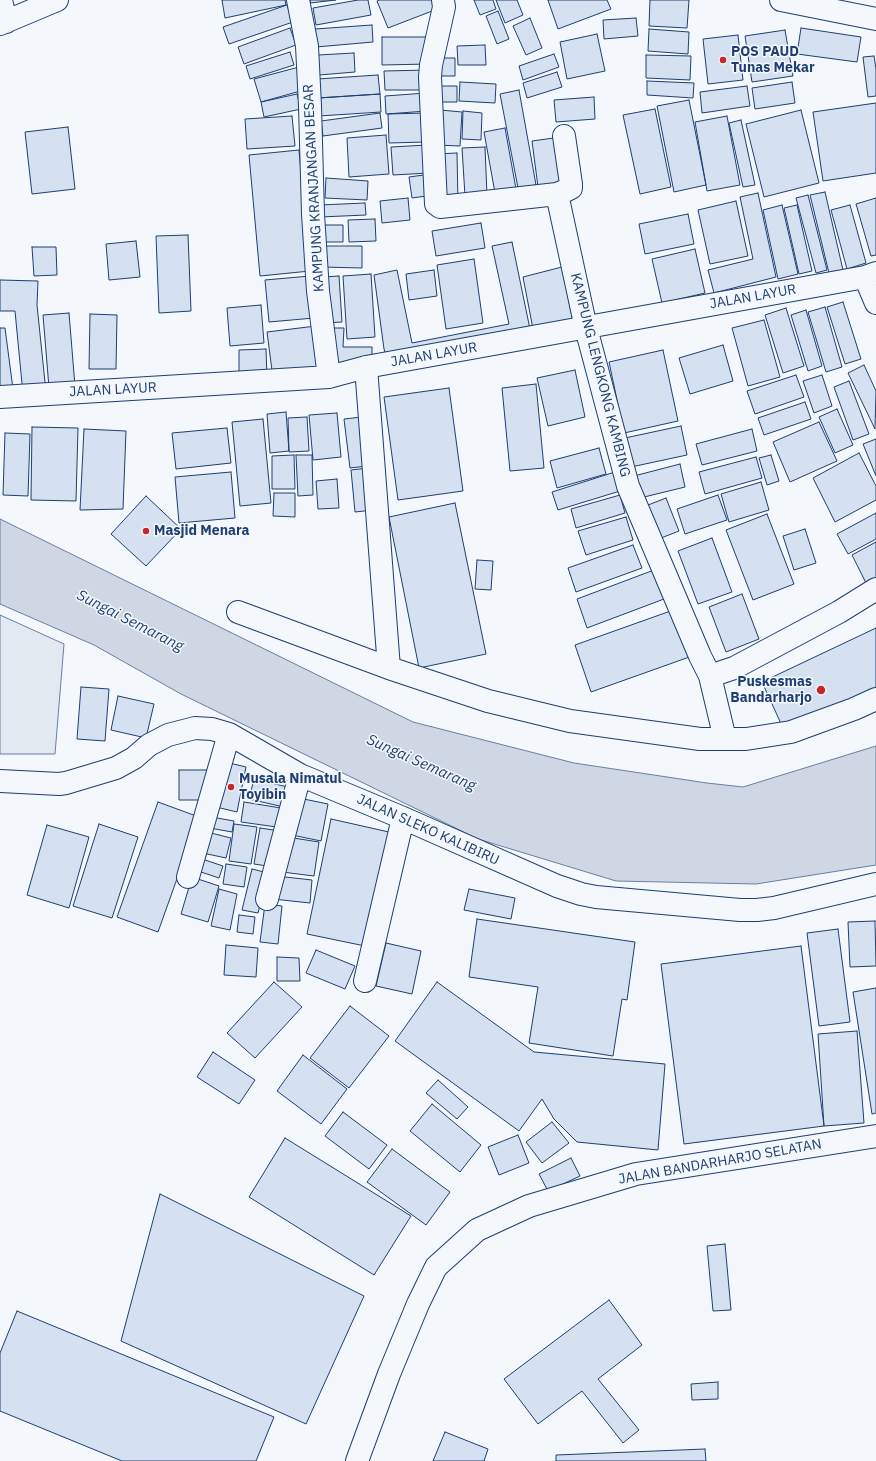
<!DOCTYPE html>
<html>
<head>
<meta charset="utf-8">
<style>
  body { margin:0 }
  canvas { display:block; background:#f4f7fb }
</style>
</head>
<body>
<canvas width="876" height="1461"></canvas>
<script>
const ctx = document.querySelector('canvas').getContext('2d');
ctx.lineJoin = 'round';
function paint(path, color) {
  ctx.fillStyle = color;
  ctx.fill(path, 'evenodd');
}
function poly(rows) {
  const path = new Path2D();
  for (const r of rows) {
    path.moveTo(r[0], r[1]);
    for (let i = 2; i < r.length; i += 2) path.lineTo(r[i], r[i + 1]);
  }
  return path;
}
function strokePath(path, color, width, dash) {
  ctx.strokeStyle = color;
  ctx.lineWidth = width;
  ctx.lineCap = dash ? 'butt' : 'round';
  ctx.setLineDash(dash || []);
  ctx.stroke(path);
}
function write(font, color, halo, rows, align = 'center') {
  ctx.font = font + ' "IBM Plex Sans",sans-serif';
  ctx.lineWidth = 3;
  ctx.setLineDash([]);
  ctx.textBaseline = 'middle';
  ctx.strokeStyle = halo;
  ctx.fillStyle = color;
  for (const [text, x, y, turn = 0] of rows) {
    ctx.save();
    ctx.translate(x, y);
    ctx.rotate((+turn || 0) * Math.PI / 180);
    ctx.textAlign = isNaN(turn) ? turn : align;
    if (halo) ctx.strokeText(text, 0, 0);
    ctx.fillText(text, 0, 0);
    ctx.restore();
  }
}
const green = poly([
  [0,615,64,644,55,754,0,754,0,615]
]);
const water = poly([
  [0,519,413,722,574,763,707,783,743,787,876,746,876,865,756,884,616,881,478,839,181,694,94,645,0,604,0,519]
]);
const building = poly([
  [222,0,285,0,286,5,225,18,222,0],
  [310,0,336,0,310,3,310,0],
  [358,0,368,0,371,15,316,25,313,8,358,0],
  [379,0,437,0,440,8,388,28,377,1,379,0],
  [474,0,493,0,496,9,480,15,474,0],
  [496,0,517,0,523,15,505,23,496,0],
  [548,0,607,0,611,9,558,29,548,0],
  [650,0,689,0,687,28,649,26,650,0],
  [287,5,293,22,229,44,223,27,287,5],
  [498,11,509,39,497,44,486,16,498,11],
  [530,18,542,48,526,55,513,26,530,18],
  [636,18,638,36,604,39,603,20,636,18],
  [372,25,373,42,316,47,315,29,372,25],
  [290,28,296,45,244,64,238,47,290,28],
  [801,28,861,37,857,62,797,54,801,28],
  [649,29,689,32,688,54,648,51,649,29],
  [785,30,793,76,752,82,745,36,785,30],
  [597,34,605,71,567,79,560,42,597,34],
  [738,35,743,80,708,84,703,39,738,35],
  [382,37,428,37,428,64,382,65,382,37],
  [485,45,486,65,458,65,457,46,485,45],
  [290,52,294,65,250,79,246,66,290,52],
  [354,53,355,72,319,75,318,55,354,53],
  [554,54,559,67,523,80,519,66,554,54],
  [646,55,691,56,690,80,646,78,646,55],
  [874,56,876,69,876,96,868,97,863,57,874,56],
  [435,58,455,58,455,76,435,76,435,58],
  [299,67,304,90,261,102,254,79,299,67],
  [428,70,428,90,385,90,384,71,428,70],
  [557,72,562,87,527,98,523,83,557,72],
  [378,75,380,94,318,98,317,79,378,75],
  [647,81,694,83,693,98,647,95,647,81],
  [460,82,496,84,495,103,459,101,460,82],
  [792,82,795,103,755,109,752,88,792,82],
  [437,86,457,86,457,102,437,102,437,86],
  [747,86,750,106,702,113,700,92,747,86],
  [519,90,536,185,518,188,500,94,519,90],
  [426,93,427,111,386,114,385,96,426,93],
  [297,94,301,109,264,117,261,102,297,94],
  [380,94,381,112,319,116,318,98,380,94],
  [594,97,595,119,556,122,554,100,594,97],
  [689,100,706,185,674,192,657,106,689,100],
  [876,103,876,173,823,181,813,112,876,103],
  [655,109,671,187,640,194,623,115,655,109],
  [440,110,462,112,460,146,437,145,440,110],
  [801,110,819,183,764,197,746,124,801,110],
  [463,111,482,113,481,140,462,139,463,111],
  [380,113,382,128,323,136,321,121,380,113],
  [426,113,426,142,389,143,388,114,426,113],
  [292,116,295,146,247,149,245,119,292,116],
  [727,116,740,185,707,191,695,122,727,116],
  [741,120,755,185,743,187,729,123,741,120],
  [68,127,75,189,32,194,25,132,68,127],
  [505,128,516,189,495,193,484,132,505,128],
  [386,135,389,174,349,177,347,138,386,135],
  [561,137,566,183,538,187,532,141,561,137],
  [427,145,429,173,393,175,391,147,427,145],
  [485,147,487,195,465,196,462,148,485,147],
  [299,150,310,271,260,276,249,155,299,150],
  [457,153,458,202,438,202,436,154,457,153],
  [431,174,434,195,412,198,409,177,431,174],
  [326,178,368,181,367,200,325,198,326,178],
  [825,192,843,270,829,273,810,195,825,192],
  [758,193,776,277,714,293,708,270,753,259,740,197,758,193],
  [808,195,827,270,816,273,796,198,808,195],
  [408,198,410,220,382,223,380,201,408,198],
  [876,198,876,255,871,256,856,204,876,198],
  [736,201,748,256,710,264,698,210,736,201],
  [365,203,366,215,320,217,320,205,365,203],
  [782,205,798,274,778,279,763,210,782,205],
  [797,205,812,271,799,274,784,208,797,205],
  [850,205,866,263,847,269,831,210,850,205],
  [688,214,694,244,645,254,639,224,688,214],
  [375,219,376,241,349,242,348,220,375,219],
  [481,223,485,248,436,256,432,231,481,223],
  [319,225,343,225,343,242,319,242,319,225],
  [188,235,191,311,159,313,156,236,188,235],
  [136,241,140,277,109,280,106,244,136,241],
  [512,242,531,334,388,361,384,349,374,275,397,270,412,343,509,324,492,246,512,242],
  [322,246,362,246,362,268,322,267,322,246],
  [32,247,56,247,57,275,34,276,32,247],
  [695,249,705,293,662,303,652,259,695,249],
  [474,259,483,323,446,329,437,265,474,259],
  [562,267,573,322,533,329,523,277,562,267],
  [434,270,437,296,409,300,406,274,434,270],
  [371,274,375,337,347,339,343,276,371,274],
  [310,276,314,318,269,322,265,280,310,276],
  [339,276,342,322,325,323,323,277,339,276],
  [0,280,38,281,37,305,46,392,23,394,15,311,0,311,0,280],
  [843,302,861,359,845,364,827,307,843,302],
  [261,305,264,343,230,346,227,308,261,305],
  [825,307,842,367,826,372,808,312,825,307],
  [786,308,804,366,783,373,765,315,786,308],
  [806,310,822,366,808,371,791,315,806,310],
  [69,313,75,386,49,388,43,315,69,313],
  [90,314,117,315,116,369,89,369,90,314],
  [764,320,780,377,748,386,732,328,764,320],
  [316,326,322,372,273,378,267,332,316,326],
  [0,328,5,328,13,389,0,391,0,328],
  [332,328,344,328,343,347,372,347,372,365,332,365,332,328],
  [723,345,733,381,690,394,679,358,723,345],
  [266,349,267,378,239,380,239,350,266,349],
  [663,350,678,421,624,433,609,362,663,350],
  [864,365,876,391,875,429,848,373,864,365],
  [575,370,585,417,548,426,537,378,575,370],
  [796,375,804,397,755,414,747,391,796,375],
  [822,375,832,406,814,413,803,381,822,375],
  [849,381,869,434,853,440,834,387,849,381],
  [536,384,544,468,510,471,502,388,536,384],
  [449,388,463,491,398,500,384,397,449,388],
  [805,402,811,419,764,435,758,418,805,402],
  [837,409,853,445,835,453,819,417,837,409],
  [286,412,289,451,270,453,267,414,286,412],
  [337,413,341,457,313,460,309,415,337,413],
  [307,417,309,451,289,452,288,418,307,417],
  [362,417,367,466,350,468,344,419,362,417],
  [263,419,271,503,240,506,232,422,263,419],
  [819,422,837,461,790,482,773,442,819,422],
  [681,426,687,455,631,467,625,438,681,426],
  [32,427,78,428,76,501,31,500,32,427],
  [227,428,231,463,176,469,172,433,227,428],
  [84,429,126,431,123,509,80,510,84,429],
  [752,429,757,451,702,465,696,444,752,429],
  [5,433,30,434,28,496,3,495,5,433],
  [876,439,876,476,863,444,876,439],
  [599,448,606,474,557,488,550,461,599,448],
  [859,453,876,486,876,500,835,522,813,478,859,453],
  [294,455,295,489,272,489,272,456,294,455],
  [296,455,312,455,313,495,298,496,296,455],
  [771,455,779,481,767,485,759,458,771,455],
  [756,457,762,478,705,494,699,472,756,457],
  [680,464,685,487,640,498,634,476,680,464],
  [368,468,373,510,355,512,351,470,368,468],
  [231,472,235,518,179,523,175,477,231,472],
  [615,472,620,491,558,510,552,492,615,472],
  [337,479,339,508,318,509,316,481,337,479],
  [761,482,769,510,729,522,721,494,761,482],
  [274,493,295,493,295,517,273,516,274,493],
  [620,495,625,513,576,528,571,509,620,495],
  [718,495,727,520,685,534,677,509,718,495],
  [146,496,181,529,146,566,111,534,146,496],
  [666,498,679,531,656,540,643,507,666,498],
  [455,503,486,654,419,668,389,517,455,503],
  [876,513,876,539,848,554,837,534,876,513],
  [767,514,794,584,753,600,726,530,767,514],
  [626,517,633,540,586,555,578,531,626,517],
  [805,529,816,563,794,570,783,536,805,529],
  [712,538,732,592,698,604,678,551,712,538],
  [876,542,876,578,866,583,852,555,876,542],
  [633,545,642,568,576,592,568,568,633,545],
  [477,560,493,561,491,590,475,589,477,560],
  [654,570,664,599,587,628,577,599,654,570],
  [742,594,759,639,726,652,709,607,742,594],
  [679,608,695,655,591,692,575,645,679,608],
  [876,628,876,697,788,739,762,682,876,628],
  [81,687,109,689,105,741,77,739,81,687],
  [118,696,154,704,146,738,111,730,118,696],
  [225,762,246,767,237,812,216,807,225,762],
  [179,770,208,770,207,800,179,800,179,770],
  [254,779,292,788,288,808,249,799,254,779],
  [294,797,328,804,321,841,287,834,294,797],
  [158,802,199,817,158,932,117,917,158,802],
  [244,802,287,809,284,828,241,822,244,802],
  [206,816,234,821,232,832,204,827,206,816],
  [331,819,389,832,365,946,307,934,331,819],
  [99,824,138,837,112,918,73,906,99,824],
  [234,824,257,827,251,864,229,861,234,824],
  [47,825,89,837,69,908,27,895,47,825],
  [260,828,280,831,274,867,254,864,260,828],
  [203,831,231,838,226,858,198,852,203,831],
  [287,837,319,842,314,876,282,872,287,837],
  [196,857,223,866,219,878,192,869,196,857],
  [226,864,247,867,244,887,223,884,226,864],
  [252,869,268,873,258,913,242,910,252,869],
  [276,876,312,880,310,903,273,899,276,876],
  [192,877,219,886,208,922,181,914,192,877],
  [219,889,237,894,230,930,211,926,219,889],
  [469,889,515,898,511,919,464,910,469,889],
  [265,904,282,906,278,944,260,942,265,904],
  [239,915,255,917,253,934,237,932,239,915],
  [477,919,635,942,627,1000,622,999,613,1056,529,1043,538,987,469,977,477,919],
  [875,921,876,966,850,967,848,922,875,921],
  [838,929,850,1022,819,1026,807,933,838,929],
  [386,943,421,951,412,994,376,986,386,943],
  [226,945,258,948,256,977,224,975,226,945],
  [801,946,824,1126,684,1144,661,964,801,946],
  [316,950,355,966,345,989,306,973,316,950],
  [277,957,299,958,300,981,277,981,277,957],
  [274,982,302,1007,255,1058,227,1033,274,982],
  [437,982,534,1052,665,1064,658,1150,577,1142,554,1119,542,1099,519,1131,395,1041,437,982],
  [876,988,876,1113,872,1114,853,992,876,988],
  [350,1006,389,1036,349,1088,310,1058,350,1006],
  [857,1031,864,1123,824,1126,818,1034,857,1031],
  [213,1052,255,1080,239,1104,197,1077,213,1052],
  [303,1055,347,1089,321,1124,277,1091,303,1055],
  [438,1080,468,1107,457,1119,426,1093,438,1080],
  [432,1104,481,1145,460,1172,410,1131,432,1104],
  [343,1112,387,1145,369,1169,325,1136,343,1112],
  [552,1122,569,1143,542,1163,526,1142,552,1122],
  [518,1135,529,1163,499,1175,488,1147,518,1135],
  [285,1138,411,1216,374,1275,249,1197,285,1138],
  [392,1149,450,1192,426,1225,367,1182,392,1149],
  [571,1158,580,1176,548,1191,539,1174,571,1158],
  [160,1194,364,1296,306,1424,121,1341,160,1194],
  [725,1244,731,1310,713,1311,707,1246,725,1244],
  [609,1300,642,1345,598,1379,639,1430,623,1443,582,1391,538,1424,504,1379,609,1300],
  [17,1311,274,1417,256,1461,122,1461,0,1411,0,1353,17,1311],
  [718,1382,718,1399,692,1400,691,1384,718,1382],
  [445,1432,488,1449,484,1461,433,1461,445,1432],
  [705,1449,706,1461,556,1461,556,1455,705,1449]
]);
const minor = poly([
  [1,0,6,22],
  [298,0,307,46,310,106,313,214,318,291,329,377],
  [443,0,444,7,431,65,430,77,436,204,440,207,557,194,586,328,628,486,700,656,710,676,725,739],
  [781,0,876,19],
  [0,24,57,0],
  [557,194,567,190,571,188,571,184,564,136],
  [865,277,876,303],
  [366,367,389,668,488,701,570,721,700,739,746,739,791,732,854,709,876,699],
  [0,397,329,377,366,367,865,277,876,273],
  [238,612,389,668],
  [710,676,734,668,839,612,876,589],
  [0,781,59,784,66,783,116,768,134,758,149,745,168,735,195,728,212,729,229,734,300,775,403,818,557,886,581,894,596,897,740,910,757,910,774,908,876,884],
  [188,877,229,734],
  [267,899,300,775],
  [365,981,403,818],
  [357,1461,389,1374,418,1304,436,1267,477,1230,529,1206,636,1174,876,1136]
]);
const markers = [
  [723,60,4,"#c62828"],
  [146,531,4,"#c62828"],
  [821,690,5,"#c62828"],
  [231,787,4,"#c62828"]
];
const poiNames = [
  ["POS PAUD",731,52],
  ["Tunas Mekar",731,68],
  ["Masjid Menara",154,531],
  ["Puskesmas",812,682,"right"],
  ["Bandarharjo",812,698,"right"],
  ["Musala Nimatul",239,779],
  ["Toyibin",239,795]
];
const streetNames = [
  ["KAMPUNG KRANJANGAN BESAR",314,188,-93],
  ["JALAN LAYUR",753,297,-10],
  ["JALAN LAYUR",434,355,-10],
  ["KAMPUNG LENGKONG KAMBING",600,375,76],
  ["JALAN LAYUR",113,390,-3],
  ["JALAN SLEKO KALIBIRU",428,830,24],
  ["JALAN BANDARHARJO SELATAN",720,1162,-10]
];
const waterNames = [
  ["Sungai Semarang",130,621,27],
  ["Sungai Semarang",421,763,24]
];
paint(green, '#e3e9f0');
strokePath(green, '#687fa3', 1);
paint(water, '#cfd7e4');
strokePath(water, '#687fa3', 1);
paint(building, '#d5e0f0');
strokePath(building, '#1d3f73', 1);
strokePath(minor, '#1d3f73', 24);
strokePath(minor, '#f4f7fb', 22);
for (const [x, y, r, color] of markers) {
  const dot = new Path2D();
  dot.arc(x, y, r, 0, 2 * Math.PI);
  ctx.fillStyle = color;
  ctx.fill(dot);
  strokePath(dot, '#f4f7fb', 1.5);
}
write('bold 14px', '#1d3f73', '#f4f7fb', poiNames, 'left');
write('14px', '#1d3f73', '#f4f7fb', streetNames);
write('italic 15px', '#1d3f73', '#f4f7fb', waterNames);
</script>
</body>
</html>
